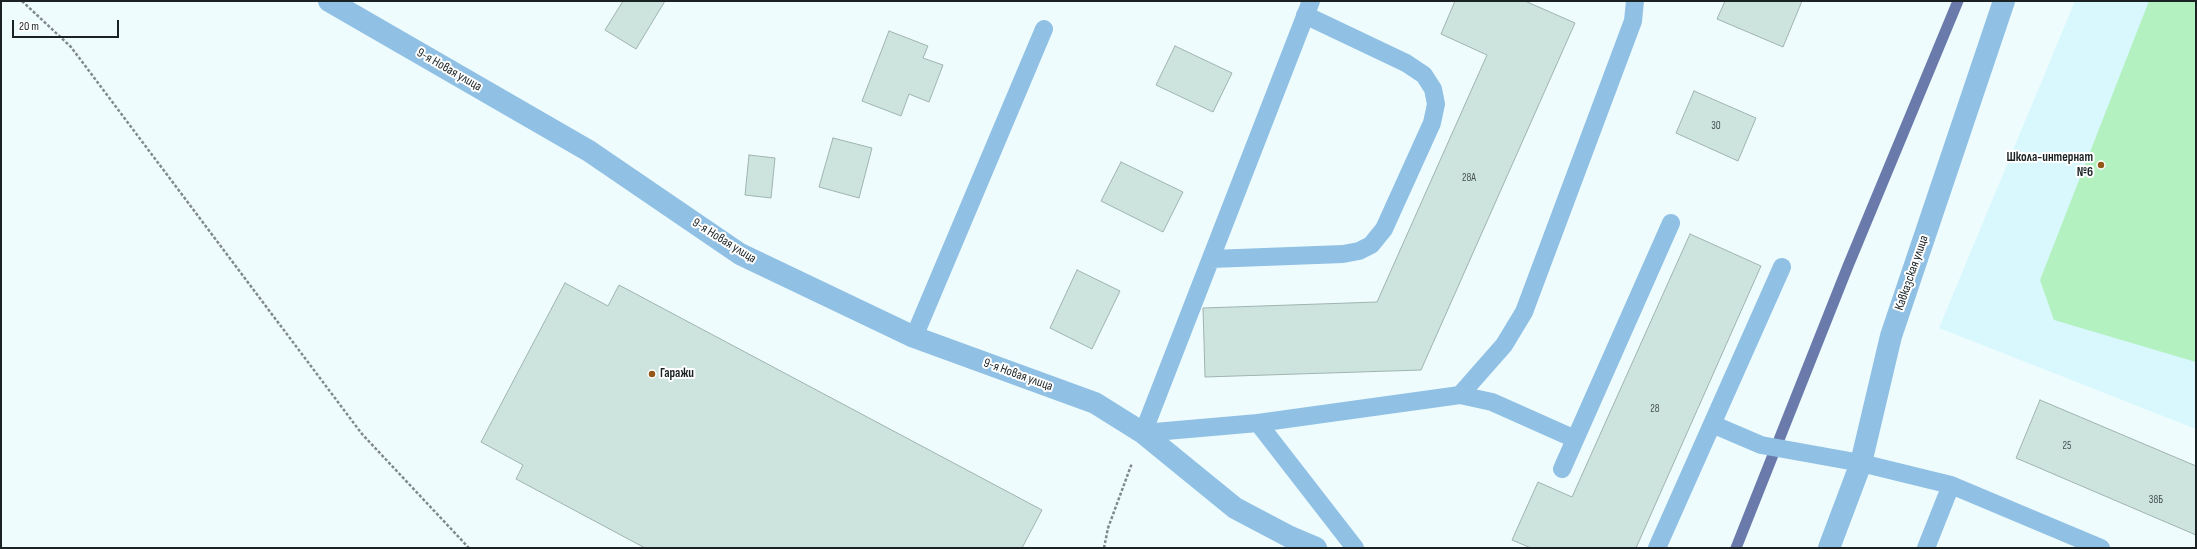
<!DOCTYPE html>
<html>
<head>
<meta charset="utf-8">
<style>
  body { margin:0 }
  #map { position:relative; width:2197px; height:549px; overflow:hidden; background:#effcfe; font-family:"Sofia Sans Condensed",sans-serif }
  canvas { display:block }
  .frame { position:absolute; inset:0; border:2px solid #1a2224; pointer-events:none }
  .scale { position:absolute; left:12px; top:20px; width:107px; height:18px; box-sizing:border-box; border:2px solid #1a2224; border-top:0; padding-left:5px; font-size:12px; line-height:14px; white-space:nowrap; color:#1a2224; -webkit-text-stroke:3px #fff; paint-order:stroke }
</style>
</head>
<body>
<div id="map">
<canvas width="2197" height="549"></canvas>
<div class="frame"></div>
<div class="scale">20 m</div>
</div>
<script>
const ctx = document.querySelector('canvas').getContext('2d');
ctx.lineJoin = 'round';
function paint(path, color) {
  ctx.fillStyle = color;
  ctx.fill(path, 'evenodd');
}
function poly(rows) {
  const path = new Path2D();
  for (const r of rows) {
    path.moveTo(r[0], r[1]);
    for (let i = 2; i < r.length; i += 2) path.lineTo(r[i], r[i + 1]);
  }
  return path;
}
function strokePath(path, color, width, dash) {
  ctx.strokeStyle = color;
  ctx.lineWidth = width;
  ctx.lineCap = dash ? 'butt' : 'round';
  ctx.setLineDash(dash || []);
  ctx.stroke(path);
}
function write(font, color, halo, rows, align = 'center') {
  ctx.font = font + ' "Sofia Sans Condensed",sans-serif';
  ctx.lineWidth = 4;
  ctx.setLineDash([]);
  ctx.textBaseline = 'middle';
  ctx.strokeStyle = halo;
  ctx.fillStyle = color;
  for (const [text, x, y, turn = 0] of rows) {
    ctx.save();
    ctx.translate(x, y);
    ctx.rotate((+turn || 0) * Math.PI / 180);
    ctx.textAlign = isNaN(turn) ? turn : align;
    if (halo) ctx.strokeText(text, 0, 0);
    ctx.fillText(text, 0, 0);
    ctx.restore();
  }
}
const built = poly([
  [2075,1,2196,1,2196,429,1939,328]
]);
const green = poly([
  [2149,1,2196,1,2196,362,2054,320,2040,280]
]);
const stream = poly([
  [1736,548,1848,266,1958,1]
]);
const building = poly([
  [623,1,665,1,636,49,605,30,623,1],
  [1455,1,1525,1,1575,23,1421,370,1205,377,1203,308,1377,302,1487,55,1441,34,1455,1],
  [1725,1,1802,1,1783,47,1717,19,1725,1],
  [889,31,928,46,923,58,943,65,929,102,909,94,901,116,862,101,889,31],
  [1175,46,1232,73,1213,112,1156,85,1175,46],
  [1694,91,1756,118,1738,161,1676,133,1694,91],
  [833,138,872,148,859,198,819,187,833,138],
  [749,155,775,158,771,198,745,195,749,155],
  [1121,162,1183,192,1163,232,1101,201,1121,162],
  [1690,234,1761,266,1636,548,1531,548,1512,540,1538,482,1572,497,1690,234],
  [1077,270,1120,291,1092,349,1050,328,1077,270],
  [565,283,608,306,619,285,1042,510,1022,548,645,548,516,479,523,465,481,442,565,283],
  [2040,400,2196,466,2196,535,2016,458,2040,400]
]);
const path = poly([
  [22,1,71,47,362,434,469,548],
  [1104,548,1108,528,1132,463]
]);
const service = poly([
  [1211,259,1343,254,1359,251,1371,245,1384,229,1432,123,1436,104,1433,89,1424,75,1406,63,1305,15],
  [914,337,1044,29],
  [1460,395,1504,345,1524,312,1633,21,1635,1],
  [1258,423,1143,433,1311,1],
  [1712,424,1761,445,1861,463,1951,485,2101,548],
  [1562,469,1671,223],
  [1355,548,1258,423,1460,395,1492,402,1575,439],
  [1657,548,1782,267],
  [1926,548,1951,485]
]);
const minor = poly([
  [329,1,589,151,740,254,914,337,1095,403,1143,433,1235,508,1290,537,1316,548],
  [1829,548,1861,463,1891,336,2004,1]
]);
const markers = [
  [2101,165,4,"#94571a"],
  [652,374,4,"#94571a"]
];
const numberNames = [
  ["30",1716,126],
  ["28А",1469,178],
  ["28",1655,409],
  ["25",2067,446],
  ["38Б",2156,500]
];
const streetNames = [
  ["9-я Новая улица",449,70,30],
  ["9-я Новая улица",724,241,32],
  ["Кавказская улица",1912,273,-71],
  ["9-я Новая улица",1018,375,20]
];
const poiNames = [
  ["Школа-интернат",2093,158],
  ["№6",2093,173],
  ["Гаражи",660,374,"left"]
];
paint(built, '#d8f8fe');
paint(green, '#b3f1c0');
strokePath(stream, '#6a7bab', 11);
paint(building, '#cde3de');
strokePath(building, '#9fb4af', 1);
strokePath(path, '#7f898b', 2.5, [3, 2]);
strokePath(service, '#90c1e5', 18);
strokePath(minor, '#90c1e5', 22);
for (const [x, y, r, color] of markers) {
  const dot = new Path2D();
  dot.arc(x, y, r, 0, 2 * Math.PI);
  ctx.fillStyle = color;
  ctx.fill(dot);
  strokePath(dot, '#fff', 1.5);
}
write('11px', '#475252', null, numberNames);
write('13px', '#1a2224', '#fff', streetNames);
write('bold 13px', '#1a2224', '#fff', poiNames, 'right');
</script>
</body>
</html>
